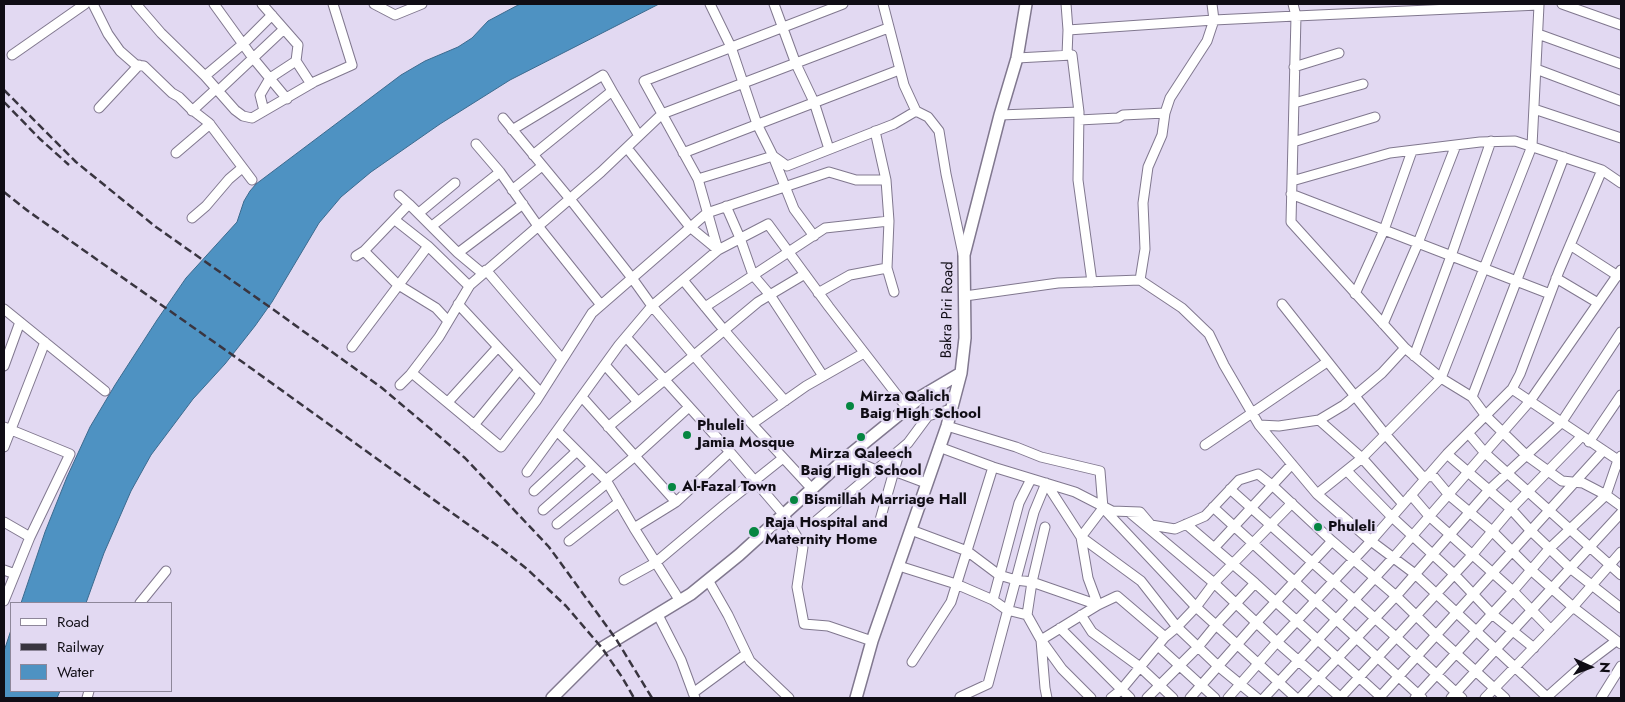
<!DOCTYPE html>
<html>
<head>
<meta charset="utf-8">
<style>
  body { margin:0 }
  #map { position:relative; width:1625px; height:702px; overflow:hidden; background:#e2d9f2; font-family:Jost,sans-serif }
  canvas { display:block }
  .frame { position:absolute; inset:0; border:5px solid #100d15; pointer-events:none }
  .legend { position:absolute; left:10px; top:602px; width:162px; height:90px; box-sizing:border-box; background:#e2d9f2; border:1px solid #8e879a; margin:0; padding:6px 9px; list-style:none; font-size:15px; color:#100d15 }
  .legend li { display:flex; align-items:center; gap:10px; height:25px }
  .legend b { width:25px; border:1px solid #8e879a }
  .north { position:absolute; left:1565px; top:642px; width:50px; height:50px; -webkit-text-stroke:4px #e2d9f2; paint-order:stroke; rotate:92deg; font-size:14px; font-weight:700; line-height:20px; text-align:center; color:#100d15 }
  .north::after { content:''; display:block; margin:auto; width:18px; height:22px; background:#100d15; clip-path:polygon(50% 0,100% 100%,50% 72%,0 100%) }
</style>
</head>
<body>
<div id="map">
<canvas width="1625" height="702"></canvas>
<div class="frame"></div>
<ul class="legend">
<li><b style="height:6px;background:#fff"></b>Road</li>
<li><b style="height:6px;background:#393540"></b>Railway</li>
<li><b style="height:14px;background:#4e92c2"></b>Water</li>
</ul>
<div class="north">N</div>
</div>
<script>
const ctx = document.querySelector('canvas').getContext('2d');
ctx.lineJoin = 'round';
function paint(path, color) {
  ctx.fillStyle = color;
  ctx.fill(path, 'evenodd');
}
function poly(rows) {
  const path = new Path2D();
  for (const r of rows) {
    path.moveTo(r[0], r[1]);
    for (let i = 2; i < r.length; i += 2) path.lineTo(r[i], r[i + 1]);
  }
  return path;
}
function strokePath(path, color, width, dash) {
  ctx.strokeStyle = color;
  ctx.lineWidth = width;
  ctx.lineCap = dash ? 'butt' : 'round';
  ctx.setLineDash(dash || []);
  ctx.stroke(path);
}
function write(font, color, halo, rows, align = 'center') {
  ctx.font = font + ' Jost,sans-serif';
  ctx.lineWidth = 5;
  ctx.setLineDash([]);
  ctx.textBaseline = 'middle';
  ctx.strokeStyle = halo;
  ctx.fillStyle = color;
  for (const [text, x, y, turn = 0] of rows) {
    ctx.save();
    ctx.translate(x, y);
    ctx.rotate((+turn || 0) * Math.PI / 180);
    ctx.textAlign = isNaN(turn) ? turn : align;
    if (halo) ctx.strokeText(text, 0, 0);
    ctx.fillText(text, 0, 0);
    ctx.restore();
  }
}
const water = poly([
  [520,4,659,4,510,80,440,124,371,172,341,197,319,223,272,302,255,326,225,364,193,399,151,455,131,491,104,553,86,603,21,603,45,532,67,477,90,427,115,385,157,320,186,278,237,222,244,201,250,191,256,184,401,75,425,61,458,47,472,38,488,21,520,4],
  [11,630,11,691,60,691,57,698,4,698,4,651,11,630]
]);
const minor = poly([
  [93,4,108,34,120,51,136,65,144,66,172,93,179,97,191,109,209,123,252,180],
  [136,4,161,33,205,76,235,110,243,116,252,118,314,82,352,65,333,4],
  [214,4,253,58,287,99],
  [262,4,298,45,296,61,311,84],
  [374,4,395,15,422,4],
  [710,4,731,47,757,124,773,156,794,209,814,236],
  [774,4,796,64,814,102,829,149],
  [843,4,644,81,698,179,773,156,787,166,894,124,916,111],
  [883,4,904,85,916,111,928,117,939,131,946,174,963,254],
  [1212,4,1214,20,1296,16,1291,222,1405,348,1382,373,1344,405,1319,420,1279,426,1259,425],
  [1293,4,1296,16,1539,5,1532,146,1441,378,1362,458,1317,494],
  [1562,4,1621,25],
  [1538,34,1621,64],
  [12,55,85,4],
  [1067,55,1068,30],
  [1017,58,1072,55,1079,112,1078,180,1092,282],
  [1294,67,1339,53],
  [1536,69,1621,101],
  [205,76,243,44,272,15],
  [218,91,284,29],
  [1294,103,1363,84],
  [99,108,139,65],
  [1534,109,1621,138],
  [192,111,216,89],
  [264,111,260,95,270,78,296,61],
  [1000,115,1079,112],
  [503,118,570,199,632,278,652,306,752,424],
  [1079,120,1118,118,1123,115,1165,113],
  [512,130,603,75,612,91],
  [875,131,886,180,889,221,887,268,894,292],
  [1293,142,1375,117],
  [476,144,500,172,538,226,601,305],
  [627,148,690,227,718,250],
  [176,153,210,124],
  [683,153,899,70],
  [533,155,612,91,639,136],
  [1602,170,1621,183],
  [698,179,718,250],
  [512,190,542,166],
  [1291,194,1550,294],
  [399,195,409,204,458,253],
  [726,206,740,238,753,275,770,295,823,376],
  [419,213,455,183],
  [192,218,206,206,229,179,242,168],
  [395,220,428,246,469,286],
  [432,226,500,172],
  [1570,245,1618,276],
  [364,251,397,284,436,308,448,321],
  [356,256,364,251,409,204],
  [486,270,562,359],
  [482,273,458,253,523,204],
  [1556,278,1598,303],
  [683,280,724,330,785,401],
  [1140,280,1182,308,1209,334,1224,365,1259,425,1317,494,1371,541,1415,574,1548,698],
  [818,293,850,275,887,268],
  [1355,294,1384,230,1412,151],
  [965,296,1058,283,1140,280,1145,249,1143,203,1148,167,1162,135,1165,113,1170,98,1207,41,1214,20,1068,30,1066,4],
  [458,304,541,393],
  [1282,304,1385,434,1422,476,1434,477,1449,495,1492,531,1531,570,1573,607,1621,644],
  [705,307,825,228,889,221],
  [4,309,105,391],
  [1383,324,1418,243,1456,145],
  [626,337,730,452,676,502],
  [352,347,428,246],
  [1405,348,1441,378,1472,397,1486,416,1526,455,1562,481,1583,483,1606,495,1621,506],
  [1414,356,1451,256,1491,141],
  [605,365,638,402],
  [4,366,20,322],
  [412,373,501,447,536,401,592,313,707,213,829,172,856,180,886,180],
  [400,385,410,375,439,337,470,285,601,172,662,114,888,28],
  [1512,389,1618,460,1621,465],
  [582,397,676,502,634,528,680,601],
  [1472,397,1564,157],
  [448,402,498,347],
  [1319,420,1362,458,1403,504],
  [474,425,519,370],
  [947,426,1016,447,1041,457,1100,471,1103,508,1196,607,1296,698],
  [4,427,70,454,30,537,4,601],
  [608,427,758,302,805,274],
  [557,431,606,480],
  [1469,434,1485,453,1621,575],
  [1589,442,1621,395],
  [1205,445,1327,362],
  [4,447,45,342],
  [939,447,993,467,1075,492,1112,511,1140,512,1151,525,1175,529,1205,516,1239,480,1258,474,1272,485,1332,541,1396,596,1436,635,1505,698],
  [730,452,784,515,803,547,797,587,804,624,828,626,872,641],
  [1447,454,1511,509,1530,530,1570,568,1621,608],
  [847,457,876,470,894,471,926,483],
  [1347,471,1392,517,1454,574,1492,614,1534,648],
  [527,472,619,345,652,306,718,250,768,224,829,307,907,408],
  [1046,483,1081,537,1141,581,1177,627,1218,666,1257,698],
  [812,489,752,424,806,386,864,353],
  [1230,489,1396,637,1462,698],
  [534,491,577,451],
  [1411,495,1429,516,1513,591,1551,630],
  [1213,507,1422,698],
  [543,510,592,467],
  [1129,512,1214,583,1277,642,1341,698],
  [880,520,900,450],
  [816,521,908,443,928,416,951,409],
  [4,522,30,537],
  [557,524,607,483],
  [1186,524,1255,583,1382,698],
  [634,528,606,480,634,457,689,407],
  [911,530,967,551,999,575,1016,580,1032,582,1098,605],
  [569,541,619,502],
  [1214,548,1292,464],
  [899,566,956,584,993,600,1007,610,1027,615,1041,640,1098,605,1117,596,1165,637],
  [4,570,15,574],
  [624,580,655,563,724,505,783,458],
  [708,580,728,615,750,661,789,698],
  [993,600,1019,503,1031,479],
  [140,603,166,571],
  [1098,605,1088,578,1081,537,1103,508],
  [658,615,681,660,695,698],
  [1027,615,1032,582,1045,527],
  [1081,615,1092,632,1140,667,1173,698],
  [1060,628,1130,698],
  [1041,640,1062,669,1091,698],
  [1041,640,1045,688,1047,698],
  [1158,646,1215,698],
  [912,662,951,602,993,467],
  [693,693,746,654],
  [960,697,988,684,1034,512,1046,483],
  [1547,697,1575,672,1616,641],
  [87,698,89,691],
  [1111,698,1121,690,1165,637,1177,627,1196,607,1214,583,1292,503],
  [1147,698,1198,647,1216,625,1255,583],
  [1190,698,1256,623,1332,541],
  [1228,698,1277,642,1371,541,1447,454,1512,389,1520,374,1559,271,1602,170,1515,141,1480,142,1390,153,1292,181],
  [1264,698,1393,558,1530,401,1621,270],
  [1300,698,1396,596,1489,490,1561,423,1621,332],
  [1340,698,1473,554,1511,509,1581,437],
  [1379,698,1603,451],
  [1415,698,1513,591,1549,549,1606,495,1618,460,1621,456],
  [1451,698,1621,513],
  [1485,698,1573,607,1621,552],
  [1601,698,1621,666]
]);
const tertiary = poly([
  [552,698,602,648,691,594,739,555,847,457,922,396,961,373],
  [856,698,872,641,947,426,961,373,965,338,964,255,1000,115,1017,58,1026,4]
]);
const rail = poly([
  [4,90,76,162,156,227,274,310,382,388,465,458,549,547,616,639,652,698],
  [4,102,40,139,69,165],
  [4,192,28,211,241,361,498,546,527,569,566,606,602,648,622,677,634,698]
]);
const markers = [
  [850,406,5,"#058641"],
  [687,435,5,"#058641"],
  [861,437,5,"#058641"],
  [672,487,5,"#058641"],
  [794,500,5,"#058641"],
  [1318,527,5,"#058641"],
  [754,532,6,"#058641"]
];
const streetNames = [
  ["Bakra Piri Road",948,310,-89]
];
const poiNames = [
  ["Mirza Qalich",860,397],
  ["Baig High School",860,414],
  ["Phuleli",697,426],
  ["Jamia Mosque",697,443],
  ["Mirza Qaleech",861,454,"center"],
  ["Baig High School",861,471,"center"],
  ["Al-Fazal Town",682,487],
  ["Bismillah Marriage Hall",804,500],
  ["Raja Hospital and",765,523],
  ["Maternity Home",765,540],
  ["Phuleli",1328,527]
];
paint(water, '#4e92c2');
strokePath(water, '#3b6a8e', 1);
strokePath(minor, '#81788f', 11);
strokePath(tertiary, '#81788f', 14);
strokePath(minor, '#fff', 9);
strokePath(tertiary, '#fff', 11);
strokePath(rail, '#393540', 2.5, [8, 4]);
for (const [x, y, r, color] of markers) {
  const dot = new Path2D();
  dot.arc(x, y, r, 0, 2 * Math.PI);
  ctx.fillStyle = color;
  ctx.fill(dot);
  strokePath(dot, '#e2d9f2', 2);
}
write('15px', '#100d15', '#e2d9f2', streetNames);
write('bold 15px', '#100d15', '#e2d9f2', poiNames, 'left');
</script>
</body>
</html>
